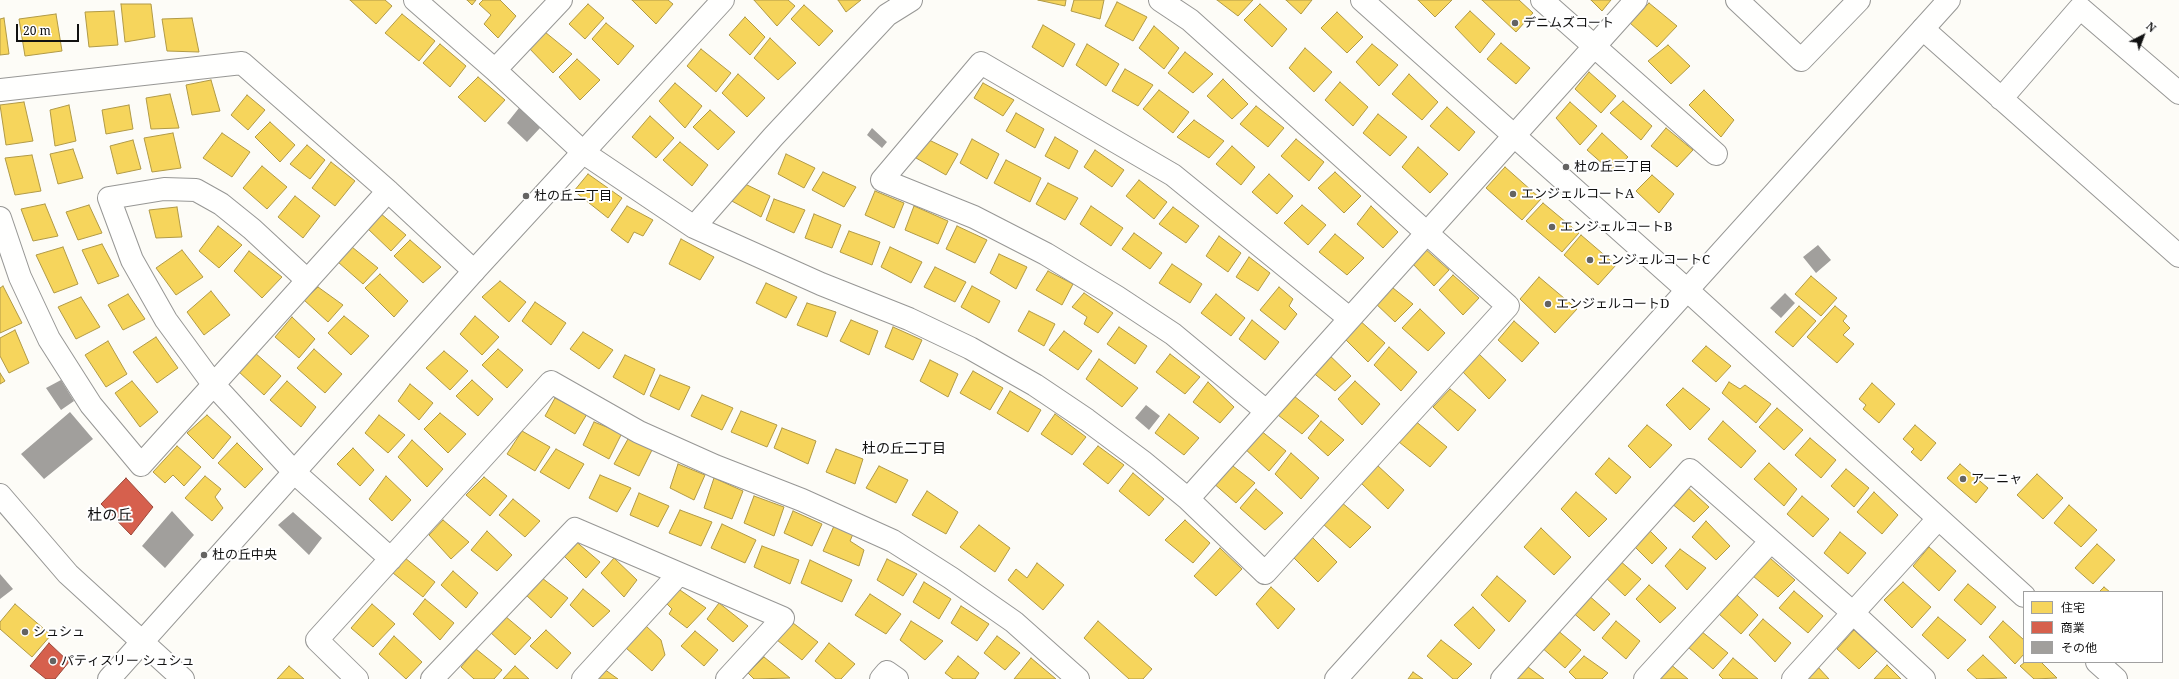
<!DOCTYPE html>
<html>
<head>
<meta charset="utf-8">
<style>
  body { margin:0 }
  #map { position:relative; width:2179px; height:679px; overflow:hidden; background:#fdfcf7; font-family:"Noto Serif","Noto Sans JP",serif }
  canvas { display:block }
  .legend { position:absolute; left:2023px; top:591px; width:140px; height:72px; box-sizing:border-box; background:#fff; border:1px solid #a0a0a0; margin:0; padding:5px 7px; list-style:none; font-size:12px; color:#111 }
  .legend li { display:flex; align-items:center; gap:8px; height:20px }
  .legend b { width:20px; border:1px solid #a0a0a0 }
  .north { position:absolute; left:2123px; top:16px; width:40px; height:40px; -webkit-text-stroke:3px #fff; paint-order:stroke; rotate:42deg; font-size:11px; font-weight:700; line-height:16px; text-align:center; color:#111 }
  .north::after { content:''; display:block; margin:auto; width:14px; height:18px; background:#111; clip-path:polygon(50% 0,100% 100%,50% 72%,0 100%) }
  .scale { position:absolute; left:16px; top:24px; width:63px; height:18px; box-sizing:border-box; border:2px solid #111; border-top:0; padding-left:5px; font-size:12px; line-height:14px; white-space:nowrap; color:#111; -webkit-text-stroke:3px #fff; paint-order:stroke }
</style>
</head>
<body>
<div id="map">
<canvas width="2179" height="679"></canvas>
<ul class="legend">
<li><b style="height:11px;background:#f6d55c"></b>住宅</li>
<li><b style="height:11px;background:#d6604d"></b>商業</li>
<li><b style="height:11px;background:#a19f9c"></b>その他</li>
</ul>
<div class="north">N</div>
<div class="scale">20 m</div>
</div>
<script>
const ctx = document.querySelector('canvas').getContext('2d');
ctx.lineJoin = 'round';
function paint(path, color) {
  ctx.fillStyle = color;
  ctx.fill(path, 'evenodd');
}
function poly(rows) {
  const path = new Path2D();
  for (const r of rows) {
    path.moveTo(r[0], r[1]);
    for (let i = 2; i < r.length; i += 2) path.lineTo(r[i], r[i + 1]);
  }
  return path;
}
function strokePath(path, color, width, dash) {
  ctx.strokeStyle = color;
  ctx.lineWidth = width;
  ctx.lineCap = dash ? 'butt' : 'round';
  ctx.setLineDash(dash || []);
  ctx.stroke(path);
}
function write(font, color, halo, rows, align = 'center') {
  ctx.font = font + ' "Noto Serif","Noto Sans JP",serif';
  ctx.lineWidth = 4;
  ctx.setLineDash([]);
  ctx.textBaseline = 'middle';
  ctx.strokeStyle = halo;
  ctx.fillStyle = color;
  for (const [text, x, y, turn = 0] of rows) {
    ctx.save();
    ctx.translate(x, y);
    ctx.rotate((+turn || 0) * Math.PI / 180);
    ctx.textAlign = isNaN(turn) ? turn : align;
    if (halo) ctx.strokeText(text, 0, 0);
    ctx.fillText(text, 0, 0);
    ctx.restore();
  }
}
const homes = poly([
  [350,0,385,0,392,6,376,24,350,0],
  [467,0,476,0,472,5,467,0],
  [483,0,500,0,516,16,498,38,484,24,491,15,479,4,483,0],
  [632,0,668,0,673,4,656,24,632,0],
  [754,0,788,0,795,6,777,26,754,0],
  [838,0,861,0,846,12,838,0],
  [1038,0,1066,0,1065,6,1038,0],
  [1074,0,1104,0,1100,19,1071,11,1074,0],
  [1217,0,1253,0,1238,16,1217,0],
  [1286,0,1312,0,1301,14,1286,0],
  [1418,0,1452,0,1435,17,1418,0],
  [1482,0,1519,0,1533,13,1516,32,1482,0],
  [1591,0,1611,0,1602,11,1591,0],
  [1117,2,1147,17,1133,41,1105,26,1117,2],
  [1649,3,1677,26,1657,47,1630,23,1649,3],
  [121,4,151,4,155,37,125,42,121,4],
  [588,4,604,18,585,39,569,24,588,4],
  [1260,4,1287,29,1272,47,1244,20,1260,4],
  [804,5,833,31,819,46,791,19,804,5],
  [114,11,118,45,89,47,85,12,114,11],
  [1470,11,1495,34,1480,53,1455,27,1470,11],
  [1337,12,1363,37,1347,53,1321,28,1337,12],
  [56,14,62,51,25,56,19,19,56,14],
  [402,14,435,41,419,61,385,33,402,14],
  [745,17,765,37,750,55,729,35,745,17],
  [4,18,9,54,0,55,0,19,4,18],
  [192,18,199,52,167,51,162,19,192,18],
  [606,23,634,46,618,65,592,39,606,23],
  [1043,25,1075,44,1063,67,1032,47,1043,25],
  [1154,26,1179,48,1164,69,1139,48,1154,26],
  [545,32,572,54,553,73,528,47,545,32],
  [770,38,796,63,778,80,754,58,770,38],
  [1501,43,1530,68,1516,84,1487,59,1501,43],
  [440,44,466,66,450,87,423,63,440,44],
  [1087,44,1119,64,1106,86,1076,65,1087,44],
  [1372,44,1398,65,1379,86,1356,62,1372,44],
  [1668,45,1690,66,1671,84,1648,61,1668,45],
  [1305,48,1332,72,1314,92,1289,68,1305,48],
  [701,49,731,73,716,92,687,66,701,49],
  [1185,52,1213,74,1193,93,1168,73,1185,52],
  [577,59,600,80,580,100,559,77,577,59],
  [1125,69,1153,85,1138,106,1112,91,1125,69],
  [1589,72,1616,96,1601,113,1575,89,1589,72],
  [738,74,765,98,747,117,722,93,738,74],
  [1409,74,1438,102,1422,120,1392,94,1409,74],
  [478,77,505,100,485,122,458,97,478,77],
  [1223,79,1248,104,1232,119,1207,96,1223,79],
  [211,80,220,111,192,115,186,85,211,80],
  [1340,82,1368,107,1353,126,1325,100,1340,82],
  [675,83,702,106,685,128,659,101,675,83],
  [983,83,1014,100,1003,116,974,98,983,83],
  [1159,90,1189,112,1173,133,1143,109,1159,90],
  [1704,90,1734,120,1721,137,1689,105,1704,90],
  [170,94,179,128,151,129,146,98,170,94],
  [247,95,265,110,248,130,231,115,247,95],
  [1623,101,1652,126,1641,140,1610,113,1623,101],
  [24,102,33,141,6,145,0,105,24,102],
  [1570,102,1597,126,1580,145,1556,118,1570,102],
  [69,105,76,141,55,146,50,110,69,105],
  [129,105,133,129,106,134,102,110,129,105],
  [1256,106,1284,128,1268,147,1240,124,1256,106],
  [1447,107,1475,132,1459,151,1430,126,1447,107],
  [710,110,735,132,718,150,693,127,710,110],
  [1016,113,1044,129,1035,148,1006,131,1016,113],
  [1378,114,1407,137,1390,156,1363,133,1378,114],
  [650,116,674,138,656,158,632,137,650,116],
  [1194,120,1224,141,1209,158,1177,137,1194,120],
  [270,122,295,145,280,162,255,137,270,122],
  [1666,128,1693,150,1677,167,1651,146,1666,128],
  [173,133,181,168,152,172,144,138,173,133],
  [222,133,250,152,232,177,203,158,222,133],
  [1602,133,1628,157,1612,172,1587,150,1602,133],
  [1055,137,1078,151,1069,169,1045,156,1055,137],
  [927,139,958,154,946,175,916,158,927,139],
  [972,139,999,154,987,179,960,163,972,139],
  [1296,139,1324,162,1309,181,1281,156,1296,139],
  [133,140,141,169,117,174,110,146,133,140],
  [680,142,708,165,692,186,663,160,680,142],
  [307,145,325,160,310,179,290,164,307,145],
  [1232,146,1255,167,1241,185,1216,164,1232,146],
  [1418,147,1448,174,1430,193,1402,167,1418,147],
  [73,149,83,178,58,184,50,154,73,149],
  [1095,150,1124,170,1112,187,1084,167,1095,150],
  [786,154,815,168,804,188,778,174,786,154],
  [32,155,41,191,15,195,5,158,32,155],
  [1006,160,1041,178,1030,202,994,183,1006,160],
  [331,162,355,181,335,206,312,188,331,162],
  [262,166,287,187,267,209,243,188,262,166],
  [1505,167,1541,199,1522,220,1486,188,1505,167],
  [823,172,856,187,844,207,812,190,823,172],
  [1335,172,1361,196,1344,213,1318,188,1335,172],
  [588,174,622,198,608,218,574,191,588,174],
  [1269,174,1293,196,1277,214,1252,192,1269,174],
  [1652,175,1674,194,1659,213,1636,191,1652,175],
  [1139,180,1167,202,1154,219,1126,196,1139,180],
  [743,183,770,196,761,217,730,200,743,183],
  [1048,183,1078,198,1065,220,1036,204,1048,183],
  [875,191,904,203,894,228,865,215,875,191],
  [295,196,320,216,303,238,278,217,295,196],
  [774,199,805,210,794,233,766,220,774,199],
  [1543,203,1579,233,1562,252,1526,221,1543,203],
  [45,204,58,236,33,241,21,209,45,204],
  [89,205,102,233,78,240,66,212,89,205],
  [1302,205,1326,225,1308,245,1284,223,1302,205],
  [627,206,653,220,643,236,634,232,628,243,611,230,627,206],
  [914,206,948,221,938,244,905,230,914,206],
  [1091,206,1123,228,1111,246,1080,224,1091,206],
  [1371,206,1398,232,1383,248,1357,224,1371,206],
  [177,207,182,237,156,238,149,210,177,207],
  [1173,207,1199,226,1186,243,1159,224,1173,207],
  [380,213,406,235,391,251,367,228,380,213],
  [814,214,841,225,832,248,805,238,814,214],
  [218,226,242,245,219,268,199,251,218,226],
  [957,226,987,240,975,263,946,249,957,226],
  [849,231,880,242,872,265,840,252,849,231],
  [1134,233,1162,253,1150,269,1122,249,1134,233],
  [1335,234,1364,258,1347,275,1319,252,1335,234],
  [1581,235,1616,265,1598,285,1564,255,1581,235],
  [1219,236,1241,253,1228,272,1206,256,1219,236],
  [681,239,714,257,700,280,669,264,681,239],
  [410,240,441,267,423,283,394,256,410,240],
  [102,244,119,276,98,284,82,250,102,244],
  [63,247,78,284,54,293,36,255,63,247],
  [352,247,378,268,363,284,338,262,352,247],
  [890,247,922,262,911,283,881,267,890,247],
  [1424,248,1449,270,1434,286,1411,262,1424,248],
  [182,250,203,277,176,295,156,268,182,250],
  [249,251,282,277,262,298,234,271,249,251],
  [999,254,1027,267,1016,289,990,273,999,254],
  [1249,257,1270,273,1258,291,1236,277,1249,257],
  [1172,264,1202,284,1190,303,1159,283,1172,264],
  [935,267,966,282,955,302,924,287,935,267],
  [1048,271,1073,284,1062,305,1036,290,1048,271],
  [380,274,408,301,394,317,365,288,380,274],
  [1453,275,1479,298,1463,315,1439,290,1453,275],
  [1811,276,1837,298,1821,316,1795,294,1811,276],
  [1539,277,1577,309,1555,333,1520,299,1539,277],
  [500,281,526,302,509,322,482,297,500,281],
  [766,283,797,297,786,318,756,303,766,283],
  [1388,284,1413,304,1395,322,1373,301,1388,284],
  [3,286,22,323,0,333,0,288,3,286],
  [972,286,1000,301,989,323,961,307,972,286],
  [318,287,343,305,328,322,304,300,318,287],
  [1279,287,1293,299,1289,306,1297,314,1285,330,1260,310,1279,287],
  [211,291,230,315,204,335,187,312,211,291],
  [1084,293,1113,313,1098,333,1084,324,1087,317,1072,307,1084,293],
  [128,294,145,319,123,330,108,305,128,294],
  [1216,294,1245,318,1231,336,1201,313,1216,294],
  [81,297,100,327,76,339,58,307,81,297],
  [535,302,566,323,551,345,522,321,535,302],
  [807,303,836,312,827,337,797,325,807,303],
  [1799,306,1816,321,1793,347,1775,332,1799,306],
  [1835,306,1847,316,1843,321,1850,328,1843,335,1854,344,1837,363,1807,337,1835,306],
  [1420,309,1445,333,1428,351,1402,328,1420,309],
  [1029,311,1055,324,1044,346,1018,331,1029,311],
  [344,316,369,336,351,355,328,333,344,316],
  [475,316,499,337,482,355,460,334,475,316],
  [292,317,315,339,299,358,275,337,292,317],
  [1358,319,1385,343,1368,362,1343,337,1358,319],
  [851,320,878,331,869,355,840,341,851,320],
  [1252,320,1279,342,1265,360,1239,339,1252,320],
  [1514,321,1539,343,1522,362,1498,340,1514,321],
  [893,327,922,340,913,360,885,347,893,327],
  [1119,327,1147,346,1135,364,1107,344,1119,327],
  [15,330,29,363,9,373,0,356,0,338,15,330],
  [1064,331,1092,351,1078,370,1049,350,1064,331],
  [583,332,613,350,599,369,570,349,583,332],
  [156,337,178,368,157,383,133,352,156,337],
  [108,341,127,374,106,387,85,355,108,341],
  [1706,346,1731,366,1716,382,1692,361,1706,346],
  [1389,347,1417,372,1401,391,1374,365,1389,347],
  [314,349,342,374,325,393,297,368,314,349],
  [498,349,523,370,507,388,482,365,498,349],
  [444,351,468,371,450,390,426,368,444,351],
  [1325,351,1351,376,1335,391,1310,370,1325,351],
  [254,352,281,376,264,395,238,371,254,352],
  [1478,353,1506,380,1489,399,1462,371,1478,353],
  [1170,354,1200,377,1185,394,1156,372,1170,354],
  [625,355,655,369,644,395,613,377,625,355],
  [1099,359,1138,388,1122,407,1086,379,1099,359],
  [930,360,958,374,948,397,920,381,930,360],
  [973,371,1003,388,990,410,960,393,973,371],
  [0,373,5,381,0,384,0,373],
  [660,375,690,387,679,410,650,396,660,375],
  [472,380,493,399,478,416,456,396,472,380],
  [132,381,158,412,140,427,115,393,132,381],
  [287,381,316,407,301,427,270,400,287,381],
  [1355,381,1380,404,1362,425,1338,399,1355,381],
  [1208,382,1234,407,1220,423,1193,402,1208,382],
  [1729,382,1740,389,1745,385,1771,404,1756,423,1722,393,1729,382],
  [1872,383,1895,404,1879,423,1863,409,1866,405,1859,399,1872,383],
  [410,384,433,403,419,420,398,401,410,384],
  [1683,388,1710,409,1690,430,1666,405,1683,388],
  [1450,389,1476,410,1458,431,1433,407,1450,389],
  [1010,391,1041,410,1028,432,997,413,1010,391],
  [702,395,733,408,722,430,691,416,702,395],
  [1294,396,1319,416,1302,434,1278,415,1294,396],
  [555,398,587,414,575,434,545,416,555,398],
  [1777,408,1803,430,1784,450,1759,427,1777,408],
  [741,411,777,425,767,447,731,432,741,411],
  [440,413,466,434,448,453,424,429,440,413],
  [1055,414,1086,437,1072,455,1041,434,1055,414],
  [1169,414,1199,438,1184,455,1155,433,1169,414],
  [207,415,231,437,213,459,187,433,207,415],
  [379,415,405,435,388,453,365,433,379,415],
  [1414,420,1447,447,1430,467,1399,442,1414,420],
  [1321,421,1344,440,1328,456,1308,438,1321,421],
  [1723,421,1756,451,1741,468,1708,439,1723,421],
  [594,422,622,433,609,459,583,445,594,422],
  [1647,425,1672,445,1650,468,1628,446,1647,425],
  [1915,425,1936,443,1921,461,1911,452,1914,449,1903,439,1915,425],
  [782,428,816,441,808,464,774,448,782,428],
  [1260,430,1286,451,1269,471,1244,448,1260,430],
  [522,431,550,447,535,471,507,454,522,431],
  [1810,438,1836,460,1821,478,1795,455,1810,438],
  [628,439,652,450,639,476,614,464,628,439],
  [412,440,443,469,427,487,398,457,412,440],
  [237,443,263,469,245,488,218,463,237,443],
  [177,446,201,467,184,486,173,475,165,483,153,472,177,446],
  [1098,446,1124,465,1108,484,1083,464,1098,446],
  [353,448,374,470,360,486,337,464,353,448],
  [556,449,584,464,569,489,540,472,556,449],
  [836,449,863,459,855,484,826,472,836,449],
  [1291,453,1319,478,1301,499,1275,474,1291,453],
  [1609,458,1631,477,1616,494,1595,474,1609,458],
  [1229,463,1255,483,1236,503,1212,482,1229,463],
  [1769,463,1797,489,1784,506,1754,479,1769,463],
  [678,464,705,475,694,500,670,488,678,464],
  [1960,464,1988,488,1976,503,1947,478,1960,464],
  [1377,465,1404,490,1388,509,1361,483,1377,465],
  [879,466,908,480,896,503,866,488,879,466],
  [1846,469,1869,488,1854,507,1831,486,1846,469],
  [1133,473,1164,499,1149,516,1119,491,1133,473],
  [2037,474,2063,498,2043,519,2017,495,2037,474],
  [600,475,631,488,617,512,589,498,600,475],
  [205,476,221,489,215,497,223,508,212,521,185,498,205,476],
  [386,476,411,500,392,521,369,499,386,476],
  [484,477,507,496,490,516,466,495,484,477],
  [714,478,743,491,732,519,704,508,714,478],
  [1686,486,1709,507,1694,522,1671,503,1686,486],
  [1256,489,1283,513,1265,530,1240,508,1256,489],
  [927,491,958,512,946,534,912,515,927,491],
  [1576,492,1607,519,1589,537,1561,509,1576,492],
  [1874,492,1898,515,1882,534,1857,512,1874,492],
  [639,493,669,506,658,527,630,515,639,493],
  [754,496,784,507,774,536,744,523,754,496],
  [1802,496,1829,519,1813,537,1787,514,1802,496],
  [513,499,540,521,525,537,499,515,513,499],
  [1341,502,1371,527,1350,548,1323,524,1341,502],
  [2069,505,2097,530,2081,547,2054,523,2069,505],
  [680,510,712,522,701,546,669,533,680,510],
  [793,511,822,524,812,546,784,533,793,511],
  [443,520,469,542,451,559,429,535,443,520],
  [1185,520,1210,543,1193,563,1165,540,1185,520],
  [1706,521,1730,546,1716,560,1692,537,1706,521],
  [722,524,756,540,745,563,711,548,722,524],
  [979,525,1010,548,995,572,960,547,979,525],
  [834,526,853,534,850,541,864,550,859,566,823,551,834,526],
  [1646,527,1667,548,1652,564,1632,544,1646,527],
  [1541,528,1571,557,1554,575,1524,547,1541,528],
  [487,531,512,555,497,571,471,550,487,531],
  [1840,532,1866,553,1848,574,1824,553,1840,532],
  [1312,537,1337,562,1318,582,1293,557,1312,537],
  [573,539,600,562,586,578,560,552,573,539],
  [2097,544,2115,560,2093,584,2075,568,2097,544],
  [762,546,799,560,790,584,754,567,762,546],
  [1929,547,1956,571,1939,591,1913,566,1929,547],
  [1220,548,1242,569,1216,596,1194,576,1220,548],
  [1680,549,1706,568,1687,590,1665,566,1680,549],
  [405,558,435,582,423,597,393,573,405,558],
  [614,558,637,580,624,597,601,573,614,558],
  [1770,558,1795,580,1778,597,1753,576,1770,558],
  [887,559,917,574,903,596,877,580,887,559],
  [810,560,852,580,842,602,801,583,810,560],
  [1619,560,1641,579,1625,596,1604,576,1619,560],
  [1037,563,1064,585,1043,610,1008,580,1016,569,1027,578,1037,563],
  [453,571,478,593,466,608,441,585,453,571],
  [1497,576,1526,601,1509,622,1481,595,1497,576],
  [542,578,568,598,551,618,526,595,542,578],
  [924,582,951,599,939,619,913,602,924,582],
  [1903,582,1931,607,1912,628,1884,600,1903,582],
  [1968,584,1996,607,1981,625,1954,600,1968,584],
  [1649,585,1676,608,1660,623,1636,599,1649,585],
  [1271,587,1295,609,1278,629,1256,604,1271,587],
  [2104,587,2110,592,2099,592,2104,587],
  [677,588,706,608,687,628,669,614,672,609,665,602,677,588],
  [583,589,610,611,593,627,570,605,583,589],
  [1794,591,1823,616,1808,633,1779,608,1794,591],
  [870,594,901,614,886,634,855,615,870,594],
  [1587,594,1610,614,1594,631,1570,610,1587,594],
  [1737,595,1758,615,1741,634,1719,614,1737,595],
  [425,599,454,623,440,640,413,614,425,599],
  [719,603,748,626,733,642,707,619,719,603],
  [15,604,51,635,32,657,0,629,0,622,15,604],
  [372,604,395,624,373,647,351,628,372,604],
  [961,606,989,624,977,641,951,623,961,606],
  [1473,607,1495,630,1479,649,1454,625,1473,607],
  [505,616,531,638,515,655,490,632,505,616],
  [1938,617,1966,640,1948,659,1922,635,1938,617],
  [1763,619,1791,643,1775,662,1749,635,1763,619],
  [911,621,943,641,925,660,900,640,911,621],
  [1098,621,1152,669,1143,679,1129,679,1084,638,1098,621],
  [1616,621,1640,641,1626,659,1602,638,1616,621],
  [2003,621,2024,640,2024,654,2015,664,1989,637,2003,621],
  [793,623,818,642,802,660,777,640,793,623],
  [646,626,661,640,665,655,652,671,626,648,646,626],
  [1556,629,1581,650,1565,668,1540,646,1556,629],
  [546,630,571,653,557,669,530,646,546,630],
  [1854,630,1877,651,1859,669,1837,649,1854,630],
  [695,631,718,650,704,666,681,646,695,631],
  [1701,631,1728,653,1713,669,1688,647,1701,631],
  [394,636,422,662,406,679,379,654,394,636],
  [997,636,1020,653,1005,670,984,653,997,636],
  [1441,640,1472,664,1457,679,1453,679,1427,656,1441,640],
  [829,643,855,664,841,679,836,679,815,661,829,643],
  [476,649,502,670,494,679,474,679,461,667,476,649],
  [1983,655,2007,678,1977,679,1967,670,1983,655],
  [958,656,979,673,975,679,953,679,945,673,958,656],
  [1584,656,1608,673,1602,679,1576,679,1569,672,1584,656],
  [764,657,790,678,754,679,748,673,764,657],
  [1031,658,1056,679,1014,679,1031,658],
  [1733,658,1758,679,1723,679,1719,675,1733,658],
  [2025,662,2041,662,2057,678,2034,679,2020,666,2025,662],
  [1669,663,1688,679,1659,679,1669,663],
  [1887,665,1901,679,1874,679,1887,665],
  [289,666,304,679,277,679,289,666],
  [515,666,529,679,503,679,515,666],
  [1817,666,1829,679,1804,679,1817,666],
  [1528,667,1544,679,1516,679,1528,667],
  [604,669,618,679,596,679,604,669],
  [1413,672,1423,679,1408,679,1413,672]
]);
const shops = poly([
  [126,478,153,507,131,535,101,504,126,478],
  [49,643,69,662,55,679,46,679,30,666,49,643]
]);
const building = poly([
  [519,108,540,128,527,142,507,123],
  [872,128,887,142,882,148,867,135],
  [1818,245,1831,260,1816,273,1803,257],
  [1785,293,1795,303,1781,318,1770,308],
  [61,380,74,401,61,410,46,388],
  [1146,405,1160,416,1149,430,1135,418],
  [70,412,93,439,44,479,21,454],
  [172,511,194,535,165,568,142,546],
  [293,512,322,538,309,555,278,525],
  [0,574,13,589,0,599]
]);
const minor = poly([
  [415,0,495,70],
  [561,0,495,70,584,153,694,227,821,284,909,319,970,348,1035,385,1087,420,1142,461,1188,499,1265,573,1508,306,1190,20,1160,0],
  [1542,0,1716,154],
  [1737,0,1801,60,1859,0],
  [1923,29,2179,256],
  [0,90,242,63,388,191,474,271],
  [2001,99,2080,8,2179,93],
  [0,218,20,277,49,339,91,405,141,465,388,191],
  [694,227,773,137,887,15,911,0],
  [307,280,252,229,221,204,196,190,164,189,109,198,132,260,166,320,213,384,295,473,391,559],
  [1266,411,1173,334,1117,297,1046,254,974,217,882,180,981,63,1173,175,1349,318],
  [1188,499,1636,0],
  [357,679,317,640,551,382,639,432,715,466,802,500,893,541,951,578,1014,622,1078,679],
  [432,679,575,529,783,618,727,679],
  [583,679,679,574],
  [881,679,887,672,897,679],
  [1502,679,1690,470,1852,612,1924,679],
  [1645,679,1770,542],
  [1793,679,1938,519]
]);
const tertiary = poly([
  [1362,0,1686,289,2024,596],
  [0,495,68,574,183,679],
  [2097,662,2116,679],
  [109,679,474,271,723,0],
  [1336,679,1949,0]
]);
const markers = [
  [1515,23,4,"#646362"],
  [1566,167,4,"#646362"],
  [1513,194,4,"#646362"],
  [526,196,4,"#646362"],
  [1552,227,4,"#646362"],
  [1590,260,4,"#646362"],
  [1548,304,4,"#646362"],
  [1963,479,4,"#646362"],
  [204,555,4,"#646362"],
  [25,632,4,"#646362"],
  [53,661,4,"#646362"]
];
const poiNames = [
  ["デニムズコート",1523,23],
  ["杜の丘三丁目",1574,167],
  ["エンジェルコートA",1521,194],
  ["杜の丘二丁目",534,196],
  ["エンジェルコートB",1560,227],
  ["エンジェルコートC",1598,260],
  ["エンジェルコートD",1556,304],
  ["アーニャ",1971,479],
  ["杜の丘中央",212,555],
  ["シュシュ",33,632],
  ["パティスリー シュシュ",61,661]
];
const neighbourhoodNames = [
  ["杜の丘二丁目",904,449]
];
const quarterNames = [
  ["杜の丘",110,516]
];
paint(homes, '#f6d55c');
strokePath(homes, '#b19a46', 1);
paint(shops, '#d6604d');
strokePath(shops, '#9b483b', 1);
paint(building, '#a19f9c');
strokePath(minor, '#979795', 24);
strokePath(tertiary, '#979795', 24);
strokePath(minor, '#fffffe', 22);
strokePath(tertiary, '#fffffe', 22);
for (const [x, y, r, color] of markers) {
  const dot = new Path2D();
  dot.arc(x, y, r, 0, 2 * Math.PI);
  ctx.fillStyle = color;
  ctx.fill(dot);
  strokePath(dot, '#fff', 1.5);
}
write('13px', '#111', '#fff', poiNames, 'left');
write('14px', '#111', '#fff', neighbourhoodNames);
write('15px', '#111', '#fff', quarterNames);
</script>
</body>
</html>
